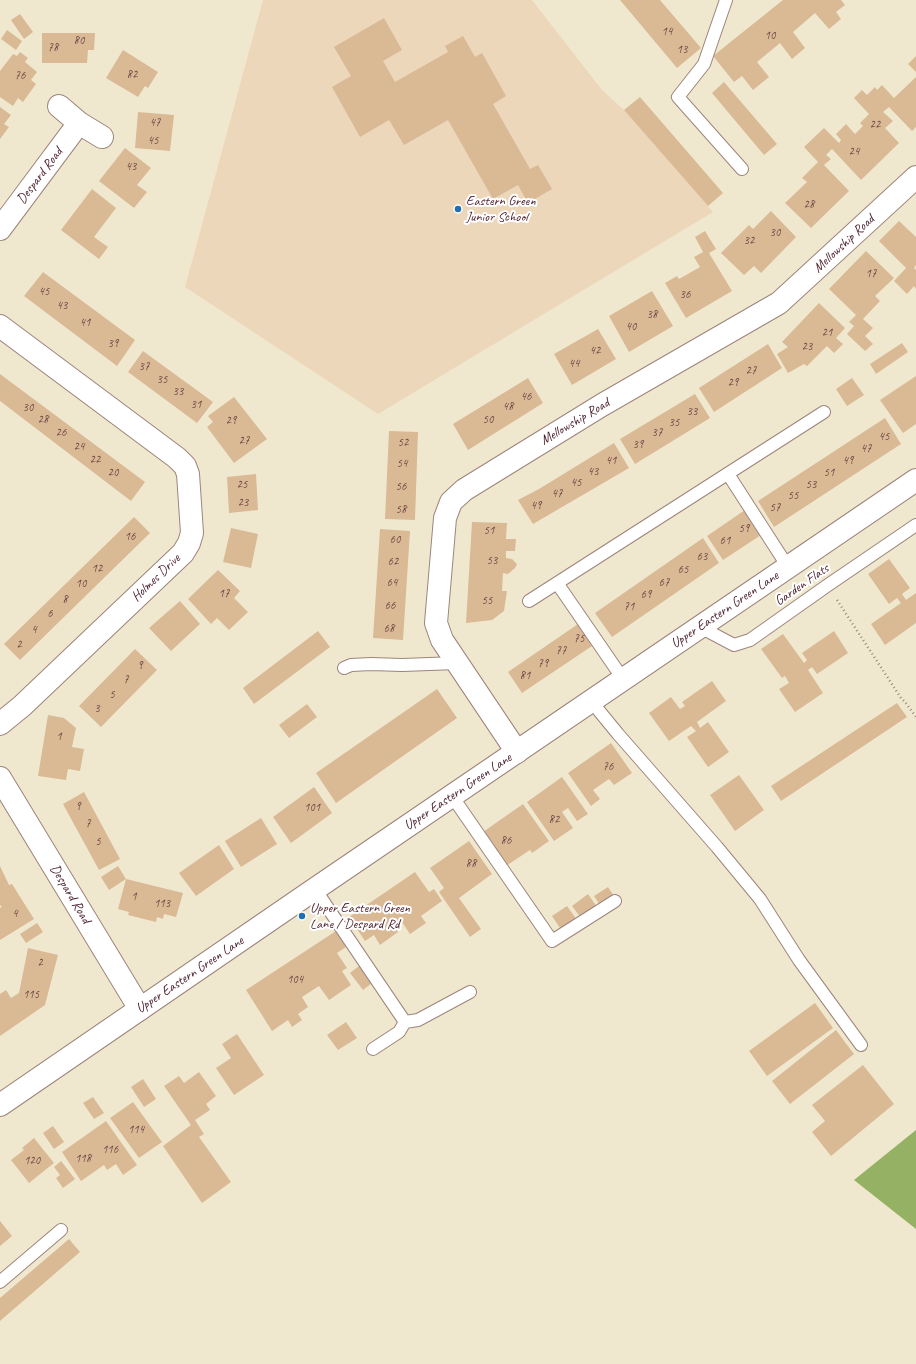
<!DOCTYPE html>
<html>
<head>
<meta charset="utf-8">
<style>
  body { margin:0 }
  canvas { display:block; background:#f0e8ce }
</style>
</head>
<body>
<canvas width="916" height="1364"></canvas>
<script>
const ctx = document.querySelector('canvas').getContext('2d');
ctx.lineJoin = 'round';
function paint(path, color) {
  ctx.fillStyle = color;
  ctx.fill(path, 'evenodd');
}
function poly(rows) {
  const path = new Path2D();
  for (const r of rows) {
    path.moveTo(r[0], r[1]);
    for (let i = 2; i < r.length; i += 2) path.lineTo(r[i], r[i + 1]);
  }
  return path;
}
function strokePath(path, color, width, dash) {
  ctx.strokeStyle = color;
  ctx.lineWidth = width;
  ctx.lineCap = dash ? 'butt' : 'round';
  ctx.setLineDash(dash || []);
  ctx.stroke(path);
}
function write(font, color, halo, rows, align = 'center') {
  ctx.font = font + ' Caveat,sans-serif';
  ctx.lineWidth = 4;
  ctx.setLineDash([]);
  ctx.textBaseline = 'middle';
  ctx.strokeStyle = halo;
  ctx.fillStyle = color;
  for (const [text, x, y, turn = 0] of rows) {
    ctx.save();
    ctx.translate(x, y);
    ctx.rotate((+turn || 0) * Math.PI / 180);
    ctx.textAlign = isNaN(turn) ? turn : align;
    if (halo) ctx.strokeText(text, 0, 0);
    ctx.fillText(text, 0, 0);
    ctx.restore();
  }
}
const built = poly([
  [263,0,532,0,602,90,624,110,713,212,378,414,185,287]
]);
const forest = poly([
  [916,1130,916,1229,854,1180]
]);
const building = poly([
  [620,0,660,0,701,48,677,68],
  [783,0,841,0,845,5,836,12,841,19,829,29,815,13,793,32,805,48,792,59,780,43,757,62,769,77,753,90,742,76,734,82,713,56],
  [20,14,33,32,24,39,11,20],
  [384,18,402,50,383,61,395,82,448,52,445,46,463,36,475,57,482,53,506,96,493,104,530,169,538,165,552,189,528,203,518,185,493,199,448,120,404,145,389,120,360,137,332,87,351,76,334,47],
  [7,30,22,41,16,50,1,39],
  [42,33,95,33,94,50,88,50,87,63,42,63],
  [123,50,158,72,148,88,145,86,138,97,106,78],
  [20,52,28,58,25,62,37,72,31,80,36,84,23,102,18,98,13,106,0,97,0,71,13,54,17,56],
  [916,56,916,72,908,64],
  [916,77,916,127,912,131,889,107,883,112,893,121,885,128,899,143,861,180,832,149,826,155,831,159,824,165,849,191,811,228,785,203,807,182,802,178,818,162,804,147,824,128,839,143,841,140,836,134,846,124,855,134,863,126,860,123,869,114,854,98,862,90,867,95,875,87,877,90,882,85,894,98],
  [724,82,777,144,764,155,712,93],
  [640,97,723,193,708,206,624,110],
  [0,107,11,115,4,124,9,127,0,139],
  [138,112,174,115,170,151,135,148],
  [125,148,151,168,137,185,147,192,134,208,99,181],
  [92,189,116,208,94,237,108,247,99,259,61,230],
  [771,211,796,237,761,273,754,266,744,275,721,253,749,225,753,229],
  [899,221,916,237,916,265,914,268,916,270,916,289,914,286,907,294,894,281,906,268,879,241],
  [705,231,716,249,709,253,732,291,686,318,665,283,677,276,679,279,700,267,694,257,703,252,695,237],
  [866,251,894,278,875,296,880,301,863,319,873,328,865,336,873,344,865,351,847,334,854,326,849,322,856,315,829,289],
  [43,272,135,340,117,366,24,296],
  [652,291,673,326,629,352,609,316],
  [819,303,845,328,836,338,843,344,834,353,827,346,807,366,804,364,788,373,777,354,788,347,782,342],
  [598,329,616,359,572,385,554,354],
  [902,343,908,352,876,374,870,364],
  [768,344,782,368,714,412,699,388],
  [143,351,213,402,197,423,128,372],
  [0,374,145,482,131,501,0,401],
  [916,376,916,424,903,433,880,400],
  [528,378,543,403,468,450,453,424],
  [852,378,864,395,847,406,836,389],
  [695,394,710,418,635,464,620,439],
  [234,397,267,439,234,463,207,427,213,422,208,416],
  [885,418,901,444,774,527,758,501],
  [389,431,418,432,415,520,385,519],
  [614,443,629,468,533,524,518,500,539,489],
  [256,474,258,510,229,513,227,477],
  [745,510,761,535,723,560,707,536],
  [134,517,150,533,20,660,4,644],
  [472,522,507,523,506,539,516,539,515,551,506,551,506,558,512,559,517,564,515,568,508,574,503,573,502,591,507,591,504,611,492,620,466,623],
  [231,528,258,534,251,568,223,562],
  [380,529,410,531,403,640,373,638],
  [703,538,719,563,612,637,595,613],
  [889,559,910,588,902,594,906,600,916,593,916,623,885,645,871,624,901,603,897,598,889,604,868,574],
  [218,570,240,591,234,598,248,612,229,630,217,618,211,624,188,599],
  [180,601,200,624,171,651,149,628],
  [581,622,595,644,522,693,508,672],
  [318,631,330,647,254,704,243,688],
  [834,631,848,653,817,674,812,667,808,670,823,693,795,712,779,689,789,683,785,676,782,678,761,649,783,634,804,663,807,660,802,653],
  [135,649,157,670,101,727,79,706],
  [712,681,726,701,697,722,700,728,708,722,729,752,708,767,687,737,696,731,691,726,669,741,649,713,671,697,680,709,685,706,682,702],
  [437,689,457,718,336,803,316,773],
  [897,703,907,717,781,801,771,786],
  [307,704,317,717,289,738,279,725],
  [48,715,64,718,76,728,72,747,84,749,80,771,68,769,66,780,38,776],
  [611,743,632,773,614,785,609,779,593,790,600,799,591,806,568,773],
  [739,775,764,810,735,831,710,795],
  [562,777,588,814,577,821,568,808,562,812,573,828,554,841,527,802],
  [314,787,332,813,291,843,273,817],
  [84,792,120,859,99,870,63,804],
  [523,804,549,841,532,853,530,850,506,866,483,832],
  [261,818,277,844,241,867,225,841],
  [469,841,492,874,459,898,481,929,470,937,439,892,444,888,430,868],
  [219,845,234,869,196,896,179,873],
  [0,866,9,885,12,884,34,919,0,940,0,908,2,907,0,905],
  [118,866,126,879,183,893,176,917,164,914,163,919,157,917,156,922,128,915,129,912,118,909,126,879,109,890,101,877],
  [415,872,429,892,434,889,442,901,421,916,426,923,410,934,400,919,393,924,398,932,380,945,374,935,365,941,349,917],
  [608,887,614,896,600,905,594,896],
  [588,894,597,907,581,918,572,906],
  [567,906,577,920,562,931,552,916],
  [37,923,43,932,26,943,20,934],
  [336,931,346,947,337,953,347,968,342,971,351,985,329,1000,319,986,302,997,308,1007,298,1014,302,1020,292,1027,288,1020,272,1031,246,990],
  [28,948,58,955,45,1005,0,1036,0,994,6,990,11,998,19,993],
  [359,966,372,983,363,990,350,973],
  [815,1003,833,1028,767,1076,749,1051],
  [346,1022,357,1038,338,1050,327,1035],
  [836,1030,854,1054,790,1104,772,1081],
  [237,1034,264,1075,234,1095,216,1068,231,1058,222,1044],
  [863,1065,894,1104,831,1156,812,1132,825,1121,812,1105],
  [199,1072,216,1096,206,1104,210,1110,195,1120,204,1134,199,1137,231,1182,202,1203,163,1146,191,1125,164,1086,179,1076,184,1083],
  [143,1079,156,1099,144,1107,131,1087],
  [93,1097,104,1113,94,1119,83,1103],
  [133,1102,162,1142,139,1158,110,1118],
  [106,1121,137,1165,123,1175,116,1164,107,1170,104,1165,81,1181,62,1152],
  [53,1126,64,1142,54,1149,43,1133],
  [34,1138,54,1163,29,1183,11,1160,24,1150,22,1148],
  [61,1161,75,1179,63,1188,56,1178,60,1175,54,1167],
  [0,1221,12,1236,0,1246],
  [69,1239,80,1252,0,1321,0,1298]
]);
const path = poly([
  [837,600,901,698,905,702,916,717]
]);
const service = poly([
  [726,0,704,64,678,97,742,169],
  [728,474,788,567],
  [557,583,623,679],
  [529,601,824,412],
  [700,627,734,645,750,640,828,585,916,525],
  [344,668,351,665,371,664,402,665,457,663],
  [591,701,618,734,717,847,760,899,799,960,861,1045],
  [452,796,552,941,615,901],
  [315,889,405,1022,418,1020,470,992],
  [373,1049,399,1032,405,1022],
  [0,1282,61,1230]
]);
const minor = poly([
  [59,106,79,123,102,137],
  [0,229,79,123],
  [0,326,177,458,185,466,188,474,192,533,189,543,183,553,22,706,0,724],
  [517,752,442,640,436,623,445,518,451,502,464,490,602,405,779,303,916,177],
  [0,778,140,1009]
]);
const tertiary = poly([
  [0,1105,315,889,916,480]
]);
const markers = [
  [458,209,4,"#1f6fb2"],
  [302,916,4,"#1f6fb2"]
];
const numberNames = [
  ["14",667,32],
  ["10",770,36],
  ["80",79,41],
  ["78",53,48],
  ["13",682,50],
  ["82",132,75],
  ["76",20,76],
  ["47",155,123],
  ["22",875,125],
  ["45",153,141],
  ["24",854,152],
  ["43",131,167],
  ["28",809,205],
  ["30",775,233],
  ["32",749,241],
  ["17",871,274],
  ["45",44,292],
  ["36",685,295],
  ["43",62,306],
  ["38",652,315],
  ["41",85,323],
  ["40",631,327],
  ["21",827,333],
  ["39",113,344],
  ["23",807,347],
  ["42",595,351],
  ["44",574,364],
  ["37",144,367],
  ["27",751,371],
  ["35",162,380],
  ["29",733,383],
  ["33",178,392],
  ["46",526,397],
  ["31",196,405],
  ["48",508,407],
  ["30",28,408],
  ["33",692,412],
  ["28",43,420],
  ["50",488,420],
  ["29",231,421],
  ["35",674,423],
  ["26",61,433],
  ["37",657,433],
  ["45",884,437],
  ["27",244,441],
  ["52",403,443],
  ["39",638,445],
  ["24",79,447],
  ["47",866,449],
  ["22",95,460],
  ["41",611,461],
  ["49",848,461],
  ["54",402,464],
  ["43",593,472],
  ["20",113,473],
  ["51",829,473],
  ["45",576,483],
  ["25",242,485],
  ["53",811,485],
  ["56",401,487],
  ["47",557,494],
  ["55",793,496],
  ["23",243,503],
  ["49",536,506],
  ["57",775,508],
  ["58",401,510],
  ["59",744,529],
  ["51",489,531],
  ["16",130,537],
  ["60",395,540],
  ["61",725,541],
  ["63",702,557],
  ["53",492,561],
  ["62",393,562],
  ["12",97,569],
  ["65",683,570],
  ["64",392,583],
  ["67",664,583],
  ["10",81,584],
  ["17",224,594],
  ["69",646,595],
  ["8",65,600],
  ["55",487,601],
  ["66",390,606],
  ["71",629,607],
  ["6",50,614],
  ["68",389,629],
  ["4",34,630],
  ["75",579,639],
  ["2",19,645],
  ["77",561,651],
  ["79",543,664],
  ["9",140,666],
  ["81",525,676],
  ["7",126,680],
  ["5",112,695],
  ["3",97,709],
  ["1",59,737],
  ["76",608,767],
  ["9",78,807],
  ["101",312,808],
  ["82",554,820],
  ["7",88,824],
  ["86",506,841],
  ["5",98,842],
  ["88",471,864],
  ["1",134,897],
  ["113",162,904],
  ["4",15,914],
  ["2",40,963],
  ["104",295,980],
  ["115",31,995],
  ["114",136,1130],
  ["116",110,1150],
  ["118",83,1159],
  ["120",32,1161]
];
const streetNames = [
  ["Despard Road",40,176,-53],
  ["Mellowship Road",844,244,-43],
  ["Mellowship Road",575,422,-31],
  ["Holmes Drive",156,578,-44],
  ["Garden Flats",802,585,-35],
  ["Upper Eastern Green Lane",725,610,-34],
  ["Upper Eastern Green Lane",458,792,-34],
  ["Despard Road",70,894,59],
  ["Upper Eastern Green Lane",190,975,-34]
];
const poiNames = [
  ["Eastern Green",466,201],
  ["Junior School",466,217],
  ["Upper Eastern Green",310,908],
  ["Lane / Despard Rd",310,924]
];
paint(built, '#ecd7ba');
paint(forest, '#95b163');
paint(building, '#dab995');
strokePath(service, '#9d847c', 14);
strokePath(minor, '#9d847c', 24);
strokePath(tertiary, '#9d847c', 24);
strokePath(path, '#9d847c', 2.5, [1, 3]);
strokePath(service, '#fff', 12);
strokePath(minor, '#fff', 22);
strokePath(tertiary, '#fff', 22);
for (const [x, y, r, color] of markers) {
  const dot = new Path2D();
  dot.arc(x, y, r, 0, 2 * Math.PI);
  ctx.fillStyle = color;
  ctx.fill(dot);
  strokePath(dot, '#fff', 1.5);
}
write('12px', '#6e4646', null, numberNames);
write('14px', '#4a1f2b', '#fff', streetNames);
write('14px', '#4a1f2b', '#fff', poiNames, 'left');
</script>
</body>
</html>
